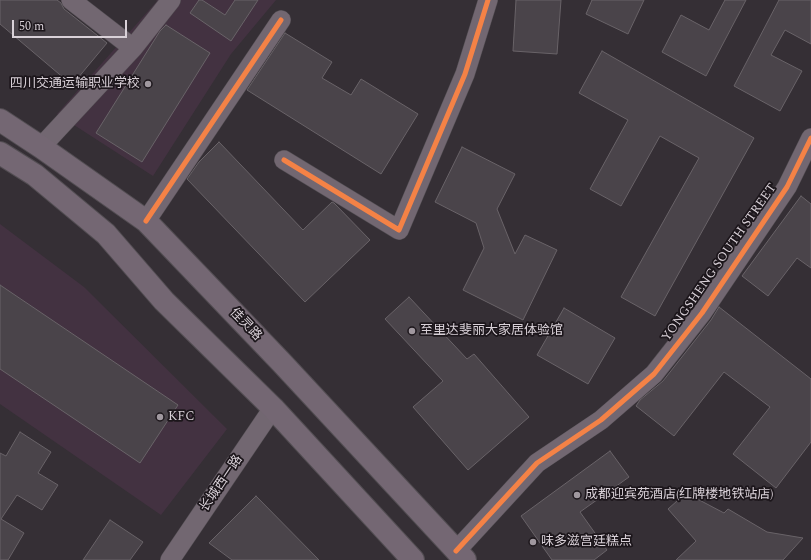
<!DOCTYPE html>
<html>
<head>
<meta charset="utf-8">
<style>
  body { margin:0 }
  #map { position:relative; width:811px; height:560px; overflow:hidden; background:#352f35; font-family:Spectral,serif }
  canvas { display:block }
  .scale { position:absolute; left:12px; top:20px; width:115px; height:18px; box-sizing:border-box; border:2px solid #d9d1d8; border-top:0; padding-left:5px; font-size:12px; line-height:14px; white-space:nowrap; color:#d9d1d8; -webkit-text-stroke:3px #1c161b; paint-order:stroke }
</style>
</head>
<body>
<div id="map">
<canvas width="811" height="560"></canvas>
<div class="scale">50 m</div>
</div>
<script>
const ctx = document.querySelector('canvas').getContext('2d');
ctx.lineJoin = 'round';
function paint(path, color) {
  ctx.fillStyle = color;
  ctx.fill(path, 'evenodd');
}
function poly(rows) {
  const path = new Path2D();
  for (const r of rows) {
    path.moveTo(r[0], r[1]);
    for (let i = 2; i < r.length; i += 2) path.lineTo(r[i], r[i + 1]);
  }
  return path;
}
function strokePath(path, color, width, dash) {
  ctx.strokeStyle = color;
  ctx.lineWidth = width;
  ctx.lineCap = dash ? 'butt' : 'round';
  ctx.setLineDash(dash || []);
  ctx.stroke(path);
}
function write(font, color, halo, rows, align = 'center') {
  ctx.font = font + ' Spectral,"Noto Sans SC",serif';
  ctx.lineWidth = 3.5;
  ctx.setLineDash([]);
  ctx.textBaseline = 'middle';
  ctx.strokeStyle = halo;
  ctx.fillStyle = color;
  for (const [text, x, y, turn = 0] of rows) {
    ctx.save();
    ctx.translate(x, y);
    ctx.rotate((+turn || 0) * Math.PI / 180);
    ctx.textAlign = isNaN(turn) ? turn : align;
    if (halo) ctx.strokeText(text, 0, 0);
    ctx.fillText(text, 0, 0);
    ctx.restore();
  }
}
const built = poly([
  [156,0,276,0,231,54,153,176,57,114,157,1],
  [0,224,84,287,227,429,161,515,0,404]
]);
const building = poly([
  [0,0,57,0,61,3,64,9,107,43,72,85,0,24,0,0],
  [199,0,202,0,225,15,235,0,258,0,231,41,190,13,199,0],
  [516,0,561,0,557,54,513,51,516,0],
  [592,0,644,0,628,34,586,14,592,0],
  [725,0,746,0,706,76,662,52,681,15,709,30,725,0],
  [779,0,811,0,811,44,785,30,771,55,802,71,780,111,734,86,779,0],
  [166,25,210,53,142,162,96,133,160,31,166,25],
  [285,33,332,62,322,78,351,95,361,79,418,114,381,174,247,90,285,33],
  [602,51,754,138,655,316,621,297,699,158,660,136,621,206,590,189,628,120,579,93,602,51],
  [219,142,303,230,332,202,334,203,370,240,305,302,187,179,199,162,219,142],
  [462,147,515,174,497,209,515,254,525,235,557,250,523,320,463,290,484,248,476,223,435,202,462,147],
  [801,196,811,204,811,268,797,258,768,296,742,276,801,196],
  [0,285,178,405,140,463,0,369,0,285],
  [409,297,467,359,474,354,529,417,468,470,413,407,443,381,385,319,409,297],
  [719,307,811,379,811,442,776,488,733,454,770,407,724,372,674,436,636,406,640,400,663,381,711,320,719,307],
  [564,308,615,338,588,384,537,355,564,308],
  [20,432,51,452,38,473,58,485,42,510,17,495,1,519,24,533,8,560,0,560,0,453,6,456,20,432],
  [610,451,629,477,580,512,607,550,594,560,552,560,521,516,610,451],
  [686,493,724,513,728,509,767,532,803,538,783,560,676,560,696,541,668,509,686,493],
  [256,496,319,560,232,560,209,543,256,496],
  [110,520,143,542,130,560,83,560,110,520]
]);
const minor = poly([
  [71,0,133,48],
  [41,147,133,48,171,0],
  [284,160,399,230,465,74,488,0],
  [146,221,281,20],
  [456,551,537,463,601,420,654,374,702,313,787,187,811,138],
  [170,560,273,408]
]);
const major = poly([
  [0,120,41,147,146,221,282,363,465,560],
  [0,153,35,175,106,234,164,301,273,408,413,560]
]);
const cycleway = poly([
  [284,160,399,230,465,74,488,0],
  [146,221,281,20],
  [456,551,537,463,601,420,654,374,702,313,787,187,811,138]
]);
const markers = [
  [148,84,4,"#a0989f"],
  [412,331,4,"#a0989f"],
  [160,417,4,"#a0989f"],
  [577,495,4,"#a0989f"],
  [533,542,4,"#a0989f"]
];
const poiNames = [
  ["四川交通运输职业学校",140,84,"right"],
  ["至里达斐丽大家居体验馆",420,331],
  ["KFC",168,417],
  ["成都迎宾苑酒店(红牌楼地铁站店)",585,495],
  ["味多滋宫廷糕点",541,542]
];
const streetNames = [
  ["YONGSHENG SOUTH STREET",720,263,-55],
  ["佳灵路",245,325,46],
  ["长城西一路",222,484,-56]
];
paint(built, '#433241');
paint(building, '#4a444a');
strokePath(building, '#696368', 1);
strokePath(minor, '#524d52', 20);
strokePath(major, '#524d52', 24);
strokePath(minor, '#726771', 19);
strokePath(major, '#746773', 22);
strokePath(cycleway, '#f48246', 5);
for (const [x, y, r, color] of markers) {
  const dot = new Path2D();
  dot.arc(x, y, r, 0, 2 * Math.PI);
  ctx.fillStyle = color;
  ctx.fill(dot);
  strokePath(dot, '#1c161b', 1.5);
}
write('13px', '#d9d1d8', '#1c161b', poiNames, 'left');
write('13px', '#d9d1d8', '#1c161b', streetNames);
</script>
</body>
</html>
